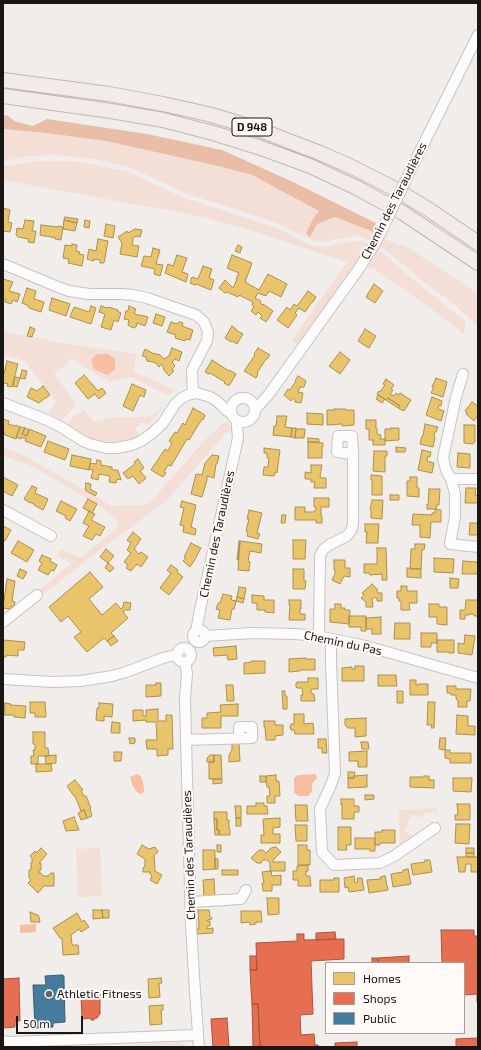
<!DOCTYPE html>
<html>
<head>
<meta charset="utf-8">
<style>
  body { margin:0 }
  #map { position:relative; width:481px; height:1050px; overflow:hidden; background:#f1edeb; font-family:"Exo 2",sans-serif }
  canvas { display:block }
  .frame { position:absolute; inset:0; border:4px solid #191614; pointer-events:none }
  .legend { position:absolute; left:325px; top:962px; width:140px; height:72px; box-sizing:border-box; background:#fffaf7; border:1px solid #a39f9c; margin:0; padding:5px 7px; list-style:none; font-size:12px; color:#191614 }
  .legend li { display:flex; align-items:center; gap:8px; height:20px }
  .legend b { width:20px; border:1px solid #a39f9c }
  .scale { position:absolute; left:16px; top:1016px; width:67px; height:18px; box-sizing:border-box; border:2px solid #191614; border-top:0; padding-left:5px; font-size:12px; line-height:14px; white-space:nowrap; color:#191614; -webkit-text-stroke:3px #fffaf7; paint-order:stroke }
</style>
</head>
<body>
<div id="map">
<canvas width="481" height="1050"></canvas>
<div class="frame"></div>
<ul class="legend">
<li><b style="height:11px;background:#e9c46a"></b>Homes</li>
<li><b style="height:11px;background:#e76f51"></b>Shops</li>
<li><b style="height:11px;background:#457b9d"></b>Public</li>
</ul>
<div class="scale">50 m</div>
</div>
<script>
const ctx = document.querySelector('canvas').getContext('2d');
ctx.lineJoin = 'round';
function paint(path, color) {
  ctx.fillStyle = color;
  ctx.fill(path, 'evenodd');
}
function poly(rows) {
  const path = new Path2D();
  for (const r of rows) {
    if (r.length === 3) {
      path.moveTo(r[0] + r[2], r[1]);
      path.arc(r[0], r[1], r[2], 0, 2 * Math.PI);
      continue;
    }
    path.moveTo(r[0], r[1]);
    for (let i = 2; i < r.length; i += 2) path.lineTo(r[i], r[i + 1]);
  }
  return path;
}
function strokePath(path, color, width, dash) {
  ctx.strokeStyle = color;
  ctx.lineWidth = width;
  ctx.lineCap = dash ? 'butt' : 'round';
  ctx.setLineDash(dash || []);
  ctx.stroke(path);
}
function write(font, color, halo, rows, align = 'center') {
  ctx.font = font + ' "Exo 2",sans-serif';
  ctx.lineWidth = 4;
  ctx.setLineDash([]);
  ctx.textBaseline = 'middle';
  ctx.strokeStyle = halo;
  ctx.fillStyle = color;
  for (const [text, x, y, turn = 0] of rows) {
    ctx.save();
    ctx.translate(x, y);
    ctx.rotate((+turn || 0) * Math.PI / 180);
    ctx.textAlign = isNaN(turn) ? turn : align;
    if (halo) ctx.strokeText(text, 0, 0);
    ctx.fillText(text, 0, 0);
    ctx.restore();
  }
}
const green = poly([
  [3,129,46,133,106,141,218,166,252,175,320,211,313,219,306,233,309,236,317,224,335,217,373,232,372,241,356,235,324,242,314,241,279,224,248,213,187,194,147,175,126,166,93,159,56,155,30,156,3,161],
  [41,161,58,161,80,162,126,171,184,198,278,228,309,245,318,246,330,246,347,242,362,241,370,245,299,345,291,341,347,262,256,232,204,217,3,180,3,166],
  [384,239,407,247,478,294,478,326,454,304,425,283,385,249,378,246],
  [378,251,380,251,416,282,466,322,464,334,447,320,373,268,367,269],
  [3,331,63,343,137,354,133,371,175,390,169,396,131,377,109,382,72,359,54,374,77,405,61,420,49,413,56,402,25,361,3,354],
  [164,405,158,414,147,425,143,422,136,428,139,436,132,439,111,442,92,439,68,425,69,422,74,416,84,410,94,422,113,417,145,417,150,416],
  [228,421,232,430,226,433,168,499,133,526,96,553,40,597,36,591,50,581,72,563,57,555,61,549,80,558,119,526,117,520,111,514,101,507,32,466,3,456,3,448,21,454,95,496,111,506,145,505,154,498,204,441,221,425],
  [437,808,437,812,426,812,420,818,412,814,405,831,413,836,410,841,400,848,399,810],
  [100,848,102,896,78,897,76,849],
  [180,1042,188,1046,188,1047,121,1047,122,1046]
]);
const forest = poly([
  [7,115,14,121,33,126,47,119,147,134,222,150,293,182,376,223,373,232,335,217,317,224,310,237,306,233,313,219,319,211,252,175,218,166,106,141,46,133,3,129,3,116]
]);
const water = poly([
  [97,354,108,354,115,359,115,370,107,375,94,369,91,360],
  [138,774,142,778,144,788,144,792,141,794,138,793,136,791,132,784,130,777],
  [316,774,317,778,312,784,312,791,308,796,299,796,294,793,294,778,298,775],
  [36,924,36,932,20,933,20,925]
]);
const homes = poly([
  [3,208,10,210,8,222,12,223,10,232,3,231,3,208],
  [65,217,78,219,77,223,64,220,65,217],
  [25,220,34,221,32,231,36,231,34,243,28,242,29,239,18,237,16,235,17,228,23,229,25,220],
  [64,220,77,223,75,231,63,229,64,220],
  [85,220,90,221,89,228,84,227,85,220],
  [106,224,115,226,113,238,104,236,106,224],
  [41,225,58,227,58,226,63,227,61,240,55,239,56,238,40,235,41,225],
  [135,229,142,230,140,237,136,236,132,239,133,240,132,245,139,246,137,257,120,254,122,243,118,237,127,231,128,233,135,229],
  [98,239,108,241,104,263,100,263,100,260,94,259,94,261,87,259,89,249,96,251,98,239],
  [72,244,77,245,76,251,80,252,79,254,84,255,82,266,68,263,69,259,63,258,65,245,72,246,72,244],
  [238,245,242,247,240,253,235,251,238,245],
  [153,248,160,250,156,264,163,265,160,276,154,274,155,269,141,266,144,256,151,257,153,248],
  [177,255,187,258,182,272,188,274,186,282,165,273,168,264,173,266,177,255],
  [232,255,252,263,245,282,259,290,268,274,287,284,281,297,269,291,266,296,258,293,255,298,261,301,260,303,263,305,263,304,273,311,266,322,260,318,262,316,258,312,256,315,251,311,254,307,252,305,253,302,239,295,238,297,227,292,225,293,219,288,225,280,233,288,237,279,236,279,239,273,227,268,232,255],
  [203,266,212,269,209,278,214,280,211,290,196,284,195,285,190,283,192,277,198,279,203,266],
  [3,279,13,282,9,291,20,294,17,302,13,300,11,304,5,302,6,300,3,300,3,279],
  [374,284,383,291,375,303,366,297,374,284],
  [27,288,36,291,34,299,44,302,41,312,29,308,27,305,22,303,27,288],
  [308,291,316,297,313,302,312,302,305,312,299,308,295,313,297,315,288,328,277,320,287,307,290,310,294,304,297,306,308,291],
  [52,298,70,304,66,316,49,310,52,298],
  [91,306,96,308,91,324,70,317,74,307,89,312,91,306],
  [101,306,107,308,108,307,118,310,117,311,121,313,118,322,114,320,111,330,101,327,105,314,99,312,101,306],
  [129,306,136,309,134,313,136,314,137,315,140,315,148,317,145,326,137,323,136,327,134,328,129,326,128,324,129,320,124,319,126,311,128,311,129,306],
  [156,314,165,317,162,326,153,323,156,314],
  [171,322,177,324,179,322,181,322,183,323,182,326,193,330,190,340,186,339,185,341,175,338,176,335,167,332,171,322],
  [232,326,236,329,236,330,243,334,237,344,232,341,231,342,225,338,232,326],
  [30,327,35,329,32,337,27,336,30,327],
  [365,329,376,336,369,348,358,341,365,329],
  [172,348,182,352,179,361,175,359,172,362,175,366,172,369,174,371,169,376,163,369,164,368,161,364,159,367,156,363,149,361,148,362,147,361,146,357,142,356,145,349,154,354,154,353,158,355,159,354,164,359,169,356,172,348],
  [258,348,270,355,267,359,266,359,257,373,258,374,256,378,244,371,255,355,254,354,258,348],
  [340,352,350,360,340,374,329,366,340,352],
  [212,360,229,371,229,370,236,374,229,386,224,383,225,382,210,373,209,374,205,372,212,360],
  [7,361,18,364,12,387,7,386,8,384,5,383,3,384,3,374,4,374,7,361],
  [22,370,27,371,25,379,20,378,22,370],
  [84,375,98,391,102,388,106,393,99,399,95,394,88,399,75,383,84,375],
  [298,376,306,381,304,387,300,387,298,392,303,393,301,403,295,402,295,400,293,398,291,401,284,395,288,389,290,390,296,381,295,381,298,376],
  [15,377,20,378,17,387,13,386,15,377],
  [436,378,447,382,443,397,431,393,434,387,432,387,436,378],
  [386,379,394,385,391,389,393,390,390,394,394,396,396,393,399,395,400,393,411,400,404,411,398,408,400,406,388,398,386,400,377,394,379,391,380,392,385,385,383,384,386,379],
  [132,384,146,390,144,397,140,395,133,411,123,406,132,384],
  [43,386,50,395,46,398,45,398,39,403,27,397,31,388,37,391,43,386],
  [378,395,385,399,382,403,376,399,378,395],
  [432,397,442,401,441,406,439,405,438,409,444,411,441,421,426,415,432,397],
  [388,398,400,406,398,408,386,400,388,398],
  [472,402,478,406,478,417,477,417,474,421,466,414,467,412,465,411,472,402],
  [193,408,205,415,203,420,202,419,189,440,187,439,171,466,168,465,164,472,166,473,163,477,151,470,165,449,168,451,172,443,169,441,175,432,177,433,183,423,185,425,193,408],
  [334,409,346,409,346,410,354,410,354,425,342,426,342,424,327,425,327,410,334,410,334,409],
  [307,413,323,414,323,425,307,424,307,413],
  [277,416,287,416,285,427,292,428,291,437,273,435,274,426,276,426,277,416],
  [3,419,9,421,8,424,15,426,16,425,20,427,16,439,5,435,4,432,3,431,3,419],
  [366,420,376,420,376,429,377,429,377,434,381,435,380,439,385,439,385,445,373,445,373,440,369,440,369,429,366,429,366,420],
  [425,424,438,427,436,432,435,432,434,436,435,438,433,447,420,444,422,436,423,436,425,424],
  [464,425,475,425,475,442,473,444,464,443,464,425],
  [20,427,25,428,22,434,27,436,29,429,46,436,41,447,25,441,26,439,21,437,21,439,16,437,20,427],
  [25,428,29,430,27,436,22,434,25,428],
  [292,428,296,428,295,438,291,437,292,428],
  [391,428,399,428,399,440,385,441,385,429,391,429,391,428],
  [296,429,305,429,304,438,295,438,296,429],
  [308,438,319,439,319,442,308,442,308,438],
  [48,441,69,449,65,460,44,452,48,441],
  [308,442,323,443,323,447,322,447,322,458,308,458,308,442],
  [396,447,406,448,405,452,396,452,396,447],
  [264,448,280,450,277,473,275,472,274,476,263,475,264,467,268,467,269,458,267,458,267,453,264,453,264,448],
  [422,450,431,452,430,457,428,456,427,461,434,463,432,473,418,470,422,450],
  [374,451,387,451,387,456,385,456,385,472,373,471,374,451],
  [458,453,470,454,470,468,457,467,458,453],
  [72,455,91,459,89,470,70,466,72,455],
  [212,455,219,456,217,464,216,464,214,478,207,476,207,480,202,497,191,494,196,474,202,475,205,463,212,455],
  [138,459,144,468,140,471,146,478,139,484,133,476,128,479,123,473,135,464,134,462,138,459],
  [97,460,101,461,101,465,112,467,112,470,118,470,121,480,117,479,116,483,109,482,110,476,99,474,98,480,91,478,93,470,89,469,90,463,96,464,97,460],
  [311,465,322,465,320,476,321,478,326,478,326,488,314,488,315,482,311,482,311,479,305,479,305,472,311,473,311,465],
  [371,475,382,476,382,495,372,495,372,480,371,480,371,475],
  [3,477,18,485,12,496,3,491,3,477],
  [410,477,417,477,417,488,419,488,419,497,407,496,407,481,410,481,410,477],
  [86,483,91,484,90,489,97,493,95,496,85,490,86,483],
  [32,486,37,488,35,493,48,499,43,510,34,505,34,504,30,502,30,503,24,499,32,486],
  [466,488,476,488,475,495,478,495,478,503,465,503,466,488],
  [429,489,440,489,439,505,437,505,436,509,427,509,427,504,428,505,429,489],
  [390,495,399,495,399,500,390,500,390,495],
  [314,498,329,498,329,507,321,507,321,516,322,516,322,523,316,523,316,520,295,520,295,507,305,507,305,512,313,512,316,510,316,507,314,507,314,498],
  [88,499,97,504,92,513,83,508,88,499],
  [372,500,383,500,382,519,371,518,371,511,370,510,372,500],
  [61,501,77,509,70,521,65,518,66,516,56,511,61,501],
  [182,501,196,505,191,527,196,529,195,535,183,532,184,526,180,525,184,508,180,507,182,501],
  [435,509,441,510,441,522,431,522,430,538,420,537,420,525,412,525,413,514,432,515,432,513,435,513,435,509],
  [249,510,262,513,257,533,260,534,258,539,247,536,248,532,246,531,249,519,247,519,249,510],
  [89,511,95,514,91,520,105,527,100,536,96,534,92,540,83,536,89,526,83,523,89,511],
  [282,515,286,515,285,523,281,523,282,515],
  [470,523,478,523,478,535,469,535,470,523],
  [365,524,379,524,378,543,366,543,367,532,365,532,365,524],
  [3,526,11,530,5,541,3,540,3,526],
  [133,532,141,539,134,549,139,554,141,552,148,557,141,567,137,564,131,571,126,568,128,565,124,562,131,553,127,550,131,543,127,540,133,532],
  [293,540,306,540,305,559,293,559,293,540],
  [18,541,34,550,27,562,11,553,18,541],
  [239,541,240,541,238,560,237,560,239,541],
  [240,541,262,544,261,553,250,551,248,561,250,562,249,571,238,570,240,541],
  [191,543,201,548,194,561,190,567,183,561,186,558,184,557,191,543],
  [415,544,425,544,424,550,422,549,421,569,410,569,411,549,415,549,415,544],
  [377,548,386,548,387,580,382,580,382,574,370,575,369,573,364,573,364,564,377,564,377,548],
  [106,549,114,556,108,563,100,557,106,549],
  [42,555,51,559,50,561,57,565,54,571,51,570,48,575,38,570,42,563,39,561,42,555],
  [434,558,454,559,453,573,434,572,434,558],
  [334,560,345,560,345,568,350,568,350,577,344,576,340,584,332,580,335,574,335,570,334,570,334,560],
  [463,561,478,562,478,574,462,574,463,561],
  [108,563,114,568,110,572,105,568,108,563],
  [171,565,178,570,177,572,183,577,169,595,160,588,171,573,167,570,171,565],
  [407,568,421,569,421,578,407,577,407,568],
  [20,569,27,572,23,579,17,576,20,569],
  [293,569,304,569,304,581,306,581,305,589,293,589,293,569],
  [90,572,103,587,89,599,102,615,116,603,121,609,123,607,124,602,131,603,130,610,125,610,123,612,128,618,111,633,114,636,107,641,104,638,87,652,74,637,81,632,68,616,61,622,49,607,90,572],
  [450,578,459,579,458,588,450,588,450,578],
  [7,579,15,581,12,601,15,602,14,607,11,606,11,609,3,608,7,579],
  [372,584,378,590,377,591,378,593,382,593,382,601,377,601,377,599,375,597,372,599,373,607,366,607,366,602,361,598,364,595,362,593,372,584],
  [401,586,407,586,407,591,417,591,417,603,409,603,410,610,401,610,401,601,399,601,399,598,397,598,397,591,401,591,401,586],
  [239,587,246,588,244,599,237,597,239,587],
  [223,594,232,596,231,600,236,601,234,609,232,609,230,620,218,618,220,610,216,609,218,603,220,603,223,594],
  [252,595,264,596,264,600,274,600,274,613,265,612,265,610,257,610,257,603,252,603,252,595],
  [237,597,244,599,243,603,236,601,237,597],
  [289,600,301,600,301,609,300,609,300,614,305,614,305,620,289,620,290,605,289,605,289,600],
  [466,600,478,600,478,616,474,616,474,614,469,614,469,615,465,615,465,619,460,619,460,610,465,610,466,600],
  [335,604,341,604,341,608,345,608,345,610,350,610,349,624,330,622,330,609,335,609,335,604],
  [429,604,439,604,439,607,447,607,447,625,437,624,437,617,429,617,429,604],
  [349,616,366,616,366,631,361,631,361,627,349,627,349,616],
  [381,617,381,634,372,634,372,629,366,629,366,618,381,617],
  [395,623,410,623,410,639,394,639,395,623],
  [421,633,437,633,437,643,431,643,431,647,421,647,421,633],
  [465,635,475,636,472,655,458,653,458,643,464,644,465,635],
  [114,636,118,641,111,646,107,641,114,636],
  [3,640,25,642,24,650,18,650,18,656,6,655,6,657,3,657,3,640],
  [437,640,454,640,454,653,449,653,449,652,437,652,437,640],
  [236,646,237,659,228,660,227,655,214,656,213,648,236,646],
  [305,658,305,659,315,659,315,670,300,670,300,671,289,672,289,659,305,658],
  [252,661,265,661,265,673,244,674,244,663,252,662,252,661],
  [355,666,364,666,364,681,342,681,342,668,352,667,352,669,355,669,355,666],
  [378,675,396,675,397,686,378,686,378,675],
  [308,678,318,678,318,689,311,689,311,693,312,693,312,694,314,694,315,701,301,701,301,695,303,695,302,688,297,688,296,687,296,683,297,682,308,682,308,678],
  [410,680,416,680,416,685,418,685,418,684,428,684,428,695,410,695,410,680],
  [156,683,161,683,161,696,146,697,146,685,156,685,156,683],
  [226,685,233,685,234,701,227,701,226,685],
  [447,686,456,686,456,689,471,689,470,701,467,701,467,707,458,707,458,701,456,699,456,695,451,695,451,693,447,693,447,686],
  [282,691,285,691,285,696,287,696,287,709,283,709,282,691],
  [397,691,403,691,403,703,397,703,397,691],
  [30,702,45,702,46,717,35,717,35,713,30,713,30,702],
  [428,702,435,702,434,728,431,728,432,725,427,725,428,702],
  [5,703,11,704,10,705,26,706,25,718,14,717,14,715,4,715,5,703],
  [99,703,113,704,112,717,104,716,104,721,96,720,97,708,99,708,99,703],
  [238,704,238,716,221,716,221,728,202,728,202,718,207,718,207,713,221,712,220,705,238,704],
  [158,709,158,721,166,721,166,715,172,715,173,749,168,749,168,755,157,756,157,749,147,749,146,740,157,740,156,722,146,722,146,720,133,721,133,710,143,710,143,716,146,716,146,710,158,709],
  [294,714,304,714,304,724,313,723,314,734,295,734,294,730,291,730,291,728,290,728,291,724,294,724,294,714],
  [457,715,468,716,468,726,475,726,475,735,456,734,457,715],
  [366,718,366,736,355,737,355,728,348,728,345,725,345,719,366,718],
  [264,721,275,721,275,725,283,725,283,735,275,736,275,740,266,740,265,727,264,727,264,721],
  [112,722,120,723,120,733,111,733,112,722],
  [33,732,45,732,45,748,48,748,49,756,38,756,38,764,31,764,31,756,34,756,33,750,35,750,35,744,33,744,33,732],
  [129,738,135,738,135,743,130,744,129,738],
  [440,738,446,738,445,750,439,749,440,738],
  [318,739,326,739,327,753,322,753,322,748,318,748,318,739],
  [361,742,368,742,369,749,362,749,361,742],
  [232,743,239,743,240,761,229,762,229,755,232,750,232,743],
  [445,750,450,750,450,753,471,753,471,763,450,763,450,759,445,758,445,750],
  [367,751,367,767,358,767,358,761,349,761,349,752,367,751],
  [114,752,122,752,121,761,114,761,114,752],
  [56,755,56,763,46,764,45,756,56,755],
  [210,755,214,755,214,762,207,762,207,758,210,755],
  [214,755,221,755,222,779,209,779,209,762,214,762,214,755],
  [36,764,51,764,52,771,36,772,36,764],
  [348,772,355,772,354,778,348,778,348,772],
  [276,775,276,781,279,781,280,796,275,796,275,803,267,803,267,796,270,796,269,787,267,787,266,776,276,775],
  [367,775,367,787,348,788,348,778,354,778,354,776,367,775],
  [260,776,266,776,266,782,260,782,260,776],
  [424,776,429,776,429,780,434,780,434,788,410,787,410,777,424,777,424,776],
  [453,778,472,778,471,792,453,791,453,778],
  [213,779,222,779,222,783,213,784,213,779],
  [75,780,83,790,81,791,84,796,86,796,91,808,90,809,92,816,87,818,84,810,81,811,75,796,74,796,67,786,75,780],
  [365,795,374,795,374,799,365,800,365,795],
  [341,799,354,799,354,806,359,806,359,812,354,812,354,819,342,819,342,804,341,805,341,799],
  [256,803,264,803,264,806,267,806,268,814,247,814,247,806,256,806,256,803],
  [457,804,470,804,470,820,455,820,455,815,458,815,457,804],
  [295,805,307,805,308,821,296,821,295,805],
  [235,806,241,806,241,818,236,818,235,806],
  [84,810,87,818,81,820,78,813,84,810],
  [214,812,227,812,227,820,229,820,229,829,230,829,230,835,219,835,219,830,217,830,217,819,214,819,214,812],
  [74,817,79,830,66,831,63,821,74,817],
  [236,818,241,818,241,826,236,826,236,818],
  [280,818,280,827,273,828,273,834,280,834,280,843,261,843,261,835,264,835,263,819,280,818],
  [214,819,217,819,217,830,219,830,219,835,215,835,214,819],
  [456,824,470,824,469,844,455,843,456,824],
  [295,825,307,825,307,841,296,841,295,825],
  [338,827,351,827,351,845,346,845,347,850,338,850,338,827],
  [382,830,395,830,395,843,380,843,380,845,375,845,375,832,382,832,382,830],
  [355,838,375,838,375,851,370,851,370,849,355,849,355,838],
  [142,845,149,849,155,847,158,852,154,855,155,871,162,875,157,884,150,880,152,876,150,874,150,872,143,872,143,868,145,866,145,859,137,854,142,845],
  [217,845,221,845,221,852,217,852,217,845],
  [298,845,307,845,307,850,310,850,310,865,298,865,298,845],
  [276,847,281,852,273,860,273,862,285,862,285,871,270,871,270,863,267,860,263,860,261,863,257,863,251,858,259,850,263,850,266,853,271,848,276,847],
  [41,848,47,854,39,863,41,863,41,870,39,870,39,873,41,873,43,876,48,876,51,873,54,873,54,886,44,886,38,893,28,883,31,880,29,878,29,870,31,870,31,863,32,863,32,858,30,856,35,851,36,853,41,848],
  [466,848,474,848,474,853,466,853,466,848],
  [203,850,215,850,215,869,203,870,203,850],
  [466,853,474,853,474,857,466,857,466,853],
  [457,857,478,857,478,872,471,872,471,864,466,864,465,872,459,872,457,857],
  [215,858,218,859,218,869,215,869,215,858],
  [425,860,430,860,432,872,413,875,411,864,425,862,425,860],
  [308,865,308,871,306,871,306,876,310,876,311,886,298,886,298,880,293,880,293,871,297,871,297,866,308,865],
  [408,869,411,884,393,887,391,874,403,872,403,870,408,869],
  [222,870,238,870,238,875,222,875,222,870],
  [271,871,272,876,281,875,281,885,272,885,272,891,263,891,262,883,264,883,262,872,271,871],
  [354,876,355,883,358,882,357,878,362,878,364,890,349,892,348,887,345,888,344,878,354,876],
  [385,876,388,890,369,893,367,880,381,879,380,877,385,876],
  [334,878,339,878,339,892,320,892,320,880,334,880,334,878],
  [214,879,215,897,204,897,203,880,214,879],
  [267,898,279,898,279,914,268,915,267,898],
  [93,910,102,910,103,918,93,919,93,910],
  [102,910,109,910,109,918,103,918,102,910],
  [198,910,209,910,210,917,211,917,212,919,207,920,207,921,210,921,210,926,207,926,207,929,213,928,213,933,197,934,197,929,199,929,198,910],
  [241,911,261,911,262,922,256,922,256,924,250,925,249,922,241,923,241,911],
  [30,912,38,915,39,917,40,922,31,922,30,912],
  [77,913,82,922,84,920,89,927,81,932,79,929,71,935,72,945,78,945,79,954,63,955,62,938,60,938,53,928,77,913],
  [161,978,162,983,159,983,160,997,149,998,148,979,161,978],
  [163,1005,163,1010,161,1010,162,1024,150,1025,149,1006,163,1005]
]);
const shops = poly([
  [441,930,474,930,474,936,478,936,478,1002,477,1002,477,994,464,995,464,963,442,963,441,930],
  [335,932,336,939,316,940,316,933,335,932],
  [297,934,304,934,304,940,344,939,344,959,311,961,313,1014,300,1015,301,1035,314,1034,315,1045,318,1045,319,1047,260,1047,258,1004,252,1004,251,989,250,970,257,970,256,943,297,941,297,934],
  [250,956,256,956,257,970,250,970,250,956],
  [409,956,409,963,378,963,378,958,409,956],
  [372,958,378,958,378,963,372,963,372,958],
  [19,978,20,1021,15,1021,15,1027,3,1028,3,979,19,978],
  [100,995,100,1014,97,1018,95,1018,94,1020,91,1020,91,1018,82,1019,81,996,100,995],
  [252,1004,258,1004,260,1047,253,1047,252,1004],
  [227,1018,229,1047,213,1047,211,1019,227,1018],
  [478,1038,478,1047,456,1047,456,1039,478,1038],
  [357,1042,357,1047,335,1047,335,1043,357,1042]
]);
const public = poly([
  [62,975,64,976,64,980,65,1022,53,1023,53,1027,35,1028,33,985,46,985,45,976,62,975]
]);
const minor = poly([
  [412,167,478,35],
  [3,264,58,287,69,291,89,294,122,294,133,295,147,298,196,315,204,322,208,332,207,341,194,366,192,371,193,394],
  [463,374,456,397,443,458,446,470,451,479,455,494,455,517,450,544,478,547],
  [243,410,12],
  [3,403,47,420,61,427,83,441,90,444,106,448,116,448,132,445,141,441,150,435,163,423,175,404,182,398,190,394,197,393,210,397,217,401,226,410,231,413],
  [255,410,269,394,358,270,374,245,381,232],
  [451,479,478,479],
  [3,510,51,536],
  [3,622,37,595],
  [199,636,6],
  [198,630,197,626,200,610,238,438,237,426,238,421],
  [205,636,253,633,295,634,318,636,366,646,478,678],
  [318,636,319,632,320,556,323,550,329,545,347,536,351,531,353,524,353,454,352,436,338,436,337,452,353,454],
  [331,639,331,661,335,773,331,785,320,809,322,852,334,865,380,863,394,856,435,828],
  [184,655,7],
  [185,662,187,673,185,699,186,740,191,926,195,992,199,1047],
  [3,679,53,682,81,681,112,676,126,672,163,658,176,655],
  [186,740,252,738,252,727,239,727,239,738],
  [191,902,241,899,246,890],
  [3,1041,8,1042,198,1035]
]);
const highway = poly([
  [3,80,109,94,163,104,208,114,255,128,320,153,352,167,395,189,428,209,478,243],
  [3,96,111,111,163,120,213,133,261,148,310,166,357,188,403,213,478,263]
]);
const minorBridge = poly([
  [381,232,412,167]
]);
const markers = [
  [49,994,4,"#65615f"]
];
const shields = [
  [252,127,40]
];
const shieldNames = [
  ["D 948",252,127]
];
const streetNames = [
  ["Chemin des Taraudières",394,201,-63],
  ["Chemin des Taraudières",217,534,-78],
  ["Chemin du Pas",343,643,12],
  ["Chemin des Taraudières",189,855,-92]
];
const poiNames = [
  ["Athletic Fitness",57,994]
];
paint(green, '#f3dfd6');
paint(forest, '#eabea6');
paint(water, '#f7bea1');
paint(homes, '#e9c46a');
strokePath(homes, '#ab9050', 1);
paint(shops, '#e76f51');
strokePath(shops, '#a9543f', 1);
paint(public, '#457b9d');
strokePath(public, '#385d74', 1);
strokePath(minor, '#c6c3c1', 12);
strokePath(highway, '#c1b8b4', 16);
strokePath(minor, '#fdfcfc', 10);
strokePath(highway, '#f2ebe8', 14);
strokePath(minorBridge, '#c6c3c1', 12, []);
strokePath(minorBridge, '#fdfcfc', 10);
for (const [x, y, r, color] of markers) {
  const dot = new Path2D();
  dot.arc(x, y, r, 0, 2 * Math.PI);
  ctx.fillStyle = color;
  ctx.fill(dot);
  strokePath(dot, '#fffaf7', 1.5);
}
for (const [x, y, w] of shields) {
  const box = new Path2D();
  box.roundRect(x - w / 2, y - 9, w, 18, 3);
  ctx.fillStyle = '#fffaf7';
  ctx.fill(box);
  strokePath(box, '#191614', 1);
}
write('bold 11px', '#191614', null, shieldNames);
write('12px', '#191614', '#fffaf7', streetNames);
write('12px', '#191614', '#fffaf7', poiNames, 'left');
</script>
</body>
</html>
